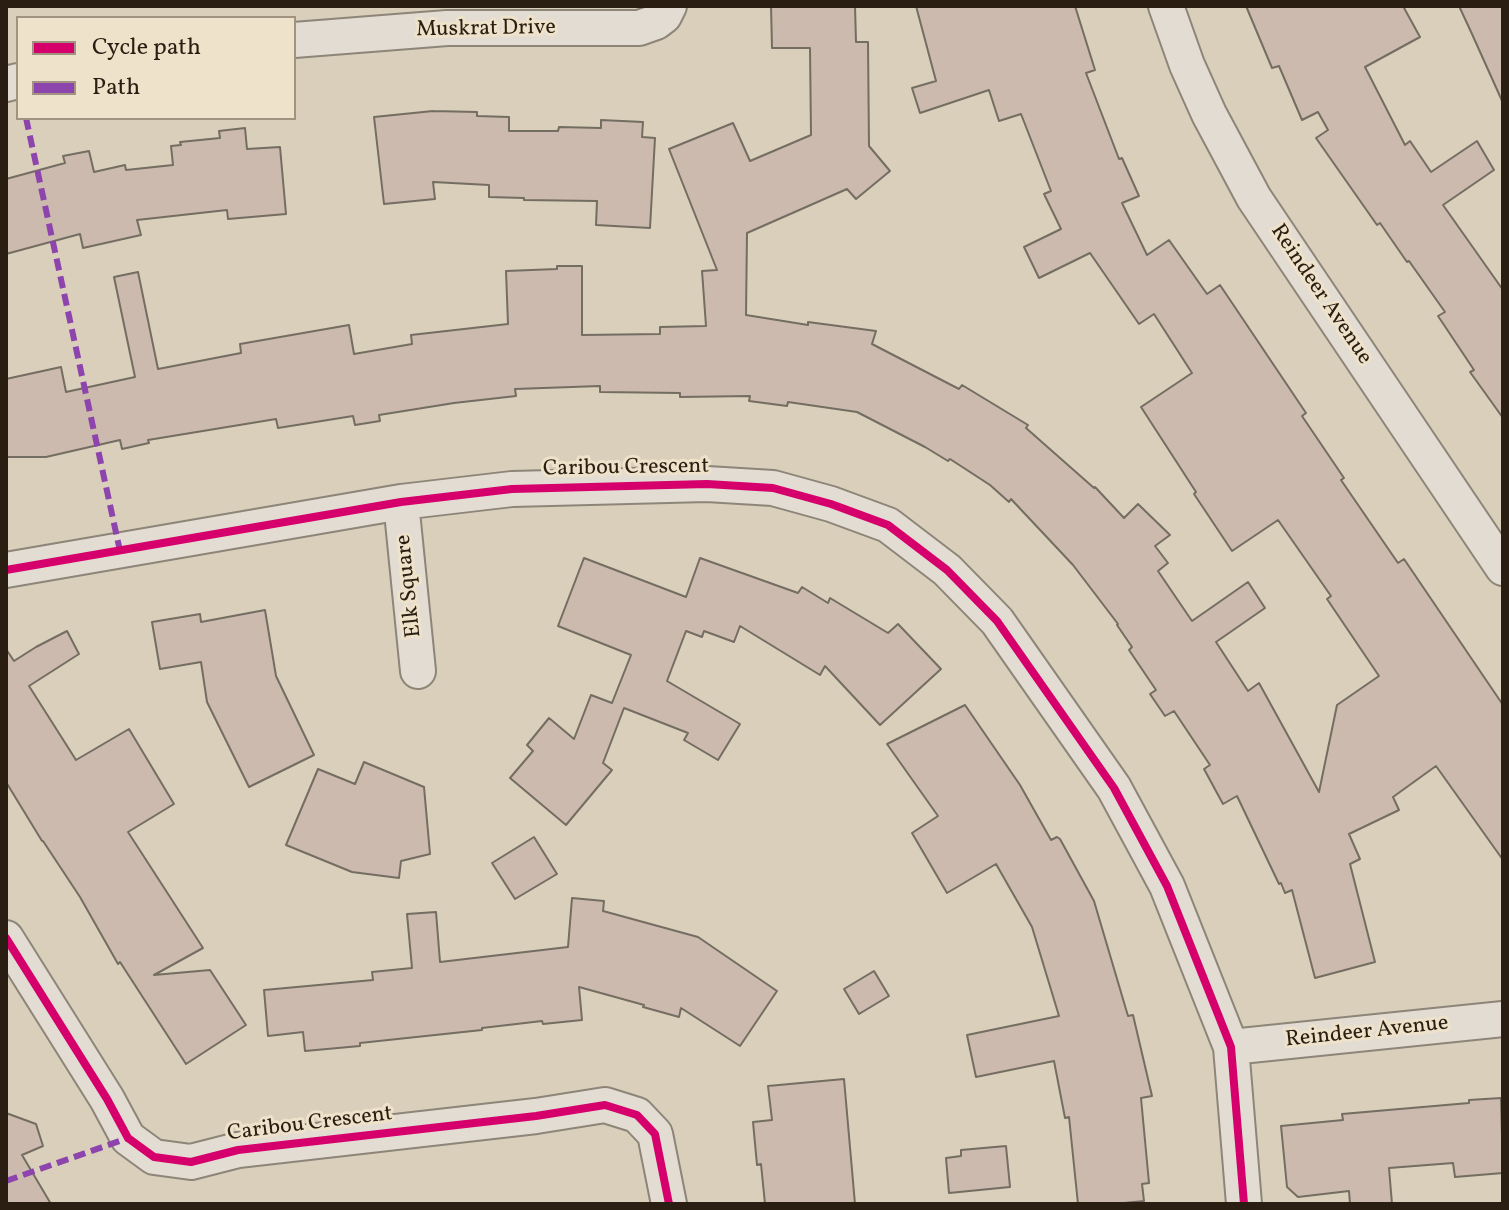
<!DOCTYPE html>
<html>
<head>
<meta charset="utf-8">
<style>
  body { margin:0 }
  #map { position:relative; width:1509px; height:1210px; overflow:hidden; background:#dacfbb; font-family:Vollkorn,serif }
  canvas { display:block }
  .frame { position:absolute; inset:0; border:8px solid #291e11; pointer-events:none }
  .legend { position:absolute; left:16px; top:16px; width:280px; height:104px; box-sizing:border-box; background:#efe2ca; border:2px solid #a09480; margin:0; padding:10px 14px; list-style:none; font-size:24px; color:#291e11 }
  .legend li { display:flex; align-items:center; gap:16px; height:40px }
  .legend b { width:40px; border:2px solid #a09480 }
</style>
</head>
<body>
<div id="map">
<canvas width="1509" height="1210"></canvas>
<div class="frame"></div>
<ul class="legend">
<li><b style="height:10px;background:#d6006c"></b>Cycle path</li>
<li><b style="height:10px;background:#8e44ad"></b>Path</li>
</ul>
</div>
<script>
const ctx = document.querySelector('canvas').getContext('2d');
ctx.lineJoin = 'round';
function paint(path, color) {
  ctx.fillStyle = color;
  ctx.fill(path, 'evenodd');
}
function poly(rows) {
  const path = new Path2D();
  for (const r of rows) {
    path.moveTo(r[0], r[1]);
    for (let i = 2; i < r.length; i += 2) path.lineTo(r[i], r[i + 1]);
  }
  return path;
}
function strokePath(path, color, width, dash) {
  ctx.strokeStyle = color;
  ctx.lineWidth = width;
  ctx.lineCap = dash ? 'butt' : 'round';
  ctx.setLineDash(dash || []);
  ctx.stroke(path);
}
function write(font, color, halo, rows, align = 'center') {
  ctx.font = font + ' Vollkorn,serif';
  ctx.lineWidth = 6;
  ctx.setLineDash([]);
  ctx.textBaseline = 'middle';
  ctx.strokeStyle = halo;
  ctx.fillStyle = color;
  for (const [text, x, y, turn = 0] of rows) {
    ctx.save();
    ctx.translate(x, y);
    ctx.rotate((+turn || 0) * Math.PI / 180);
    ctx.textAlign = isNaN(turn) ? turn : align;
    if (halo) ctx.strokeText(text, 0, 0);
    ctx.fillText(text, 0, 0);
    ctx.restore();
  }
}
const building = poly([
  [771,6,855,6,856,42,868,42,869,146,890,171,856,199,847,189,747,233,746,315,808,325,808,322,876,331,872,344,959,389,962,385,1028,425,1026,428,1094,488,1095,487,1124,518,1138,504,1170,535,1155,546,1168,563,1158,571,1192,621,1248,582,1265,608,1216,642,1248,691,1259,683,1319,792,1337,705,1379,676,1327,599,1331,596,1278,520,1232,551,1194,494,1196,492,1141,407,1192,373,1154,314,1139,324,1090,253,1039,278,1024,247,1061,229,1044,194,1051,191,1021,114,999,121,989,90,920,113,912,88,936,81,916,6,1075,6,1095,70,1086,73,1119,159,1122,158,1139,196,1122,203,1147,255,1169,240,1207,294,1220,285,1306,413,1302,416,1344,478,1341,480,1398,563,1404,559,1503,705,1503,860,1436,766,1393,797,1399,810,1349,834,1360,859,1350,864,1375,962,1315,978,1292,890,1285,893,1281,883,1279,884,1237,796,1223,804,1204,769,1210,765,1174,711,1165,716,1150,694,1156,690,1129,650,1132,647,1117,625,1118,624,1073,565,1011,499,1009,502,990,485,950,459,948,461,925,447,857,412,788,402,787,406,749,401,750,396,680,397,680,393,600,392,600,386,515,389,516,396,454,403,379,415,380,421,355,425,353,416,278,428,276,419,148,440,149,443,122,449,120,440,46,457,6,457,6,379,61,367,66,392,135,377,114,277,138,272,158,369,241,353,240,344,349,325,354,354,412,344,411,335,508,324,506,271,557,269,557,266,582,266,582,335,660,334,660,327,706,326,702,271,717,270,669,149,733,123,750,161,811,135,810,48,772,48,771,6],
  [1246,6,1403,6,1420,37,1365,67,1405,145,1410,141,1431,172,1477,141,1494,170,1443,205,1503,290,1503,418,1470,372,1474,370,1438,316,1445,312,1409,261,1407,262,1380,223,1377,225,1316,138,1328,130,1318,112,1302,120,1279,66,1272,68,1246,6],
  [1459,6,1503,6,1503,103,1472,34,1459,6],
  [433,111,477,112,477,116,509,117,509,131,558,131,559,127,601,128,601,120,643,122,642,137,655,138,650,228,596,225,597,201,524,200,524,198,489,197,489,185,433,182,435,199,384,204,374,117,433,111],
  [245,128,247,149,280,147,286,214,228,219,227,210,137,220,141,235,83,248,80,234,6,254,6,179,65,163,63,156,89,151,94,172,125,165,126,170,173,165,171,146,181,145,180,142,220,138,219,131,245,128],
  [584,558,686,597,700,558,798,593,802,587,828,603,830,598,888,633,898,624,941,669,880,725,825,666,820,675,740,626,734,642,704,631,702,637,686,631,667,681,740,724,718,760,684,740,688,733,624,708,603,763,612,770,566,825,510,778,533,751,527,745,549,718,574,739,591,695,612,703,631,655,558,626,584,558],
  [265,610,276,676,314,755,249,787,207,702,201,662,160,669,152,622,200,614,201,622,265,610],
  [67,631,79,654,29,686,76,760,129,729,174,804,128,832,203,948,154,975,210,970,246,1025,186,1064,120,962,118,964,80,897,43,841,42,841,6,782,6,649,14,661,36,647,67,631],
  [965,705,1020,785,1051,840,1057,837,1060,839,1094,901,1128,1016,1133,1015,1152,1096,1141,1098,1149,1183,1142,1184,1144,1201,1114,1204,1078,1204,1069,1117,1065,1118,1054,1061,976,1077,967,1035,1059,1016,1032,927,996,864,947,893,912,833,938,816,887,744,965,705],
  [364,762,424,787,430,854,401,861,399,878,352,872,286,845,318,769,355,784,364,762],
  [534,837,557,874,515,899,492,863,534,837],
  [572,898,604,901,603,911,698,937,777,991,740,1046,681,1008,679,1017,643,1007,644,1005,579,987,582,1020,543,1024,542,1021,482,1028,482,1030,360,1043,360,1046,305,1051,303,1032,268,1036,264,990,373,980,372,972,412,968,407,914,436,912,440,962,568,947,572,898],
  [874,971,889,996,859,1014,844,989,874,971],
  [844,1079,855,1204,765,1204,761,1164,757,1165,753,1122,772,1120,768,1086,844,1079],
  [1501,1098,1503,1173,1455,1177,1453,1163,1389,1168,1392,1204,1350,1204,1349,1191,1298,1197,1287,1187,1281,1126,1343,1120,1342,1114,1469,1103,1469,1100,1501,1098],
  [6,1113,36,1124,43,1146,22,1155,51,1204,6,1204,6,1113],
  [1006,1146,1010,1187,949,1193,946,1158,961,1156,961,1150,1006,1146]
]);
const street = poly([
  [1166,6,1187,65,1209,114,1254,198,1503,568],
  [294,40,447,28,639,28,656,22,664,16,669,6],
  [6,84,18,81],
  [401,502,418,671],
  [6,570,401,502,512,489,707,484,773,488,831,504,888,525,947,570,997,621,1114,788,1167,886,1231,1047,1244,1204],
  [6,938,107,1099,128,1138,154,1157,191,1162,238,1150,536,1116,605,1105,637,1115,655,1134,669,1204],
  [1231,1047,1503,1019]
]);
const quiet = poly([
  [26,118,120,551],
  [6,1181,128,1138]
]);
const cycleway = poly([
  [6,570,401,502,512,489,707,484,773,488,831,504,888,525,947,570,997,621,1114,788,1167,886,1231,1047,1244,1204],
  [6,938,107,1099,128,1138,154,1157,191,1162,238,1150,536,1116,605,1105,637,1115,655,1134,669,1204]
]);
const streetNames = [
  ["Muskrat Drive",486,30,-1],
  ["Reindeer Avenue",1320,295,56],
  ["Caribou Crescent",626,469,-1],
  ["Elk Square",410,586,-96],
  ["Reindeer Avenue",1367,1033,-6],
  ["Caribou Crescent",310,1125,-7]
];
paint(building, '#cbbaad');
strokePath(building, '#746d62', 2);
strokePath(street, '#8d8578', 38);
strokePath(street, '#e2dcd2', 34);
strokePath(quiet, '#8e44ad', 6, [12, 6]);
strokePath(cycleway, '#d6006c', 8);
write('22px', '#291e11', '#efe2ca', streetNames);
</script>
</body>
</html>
